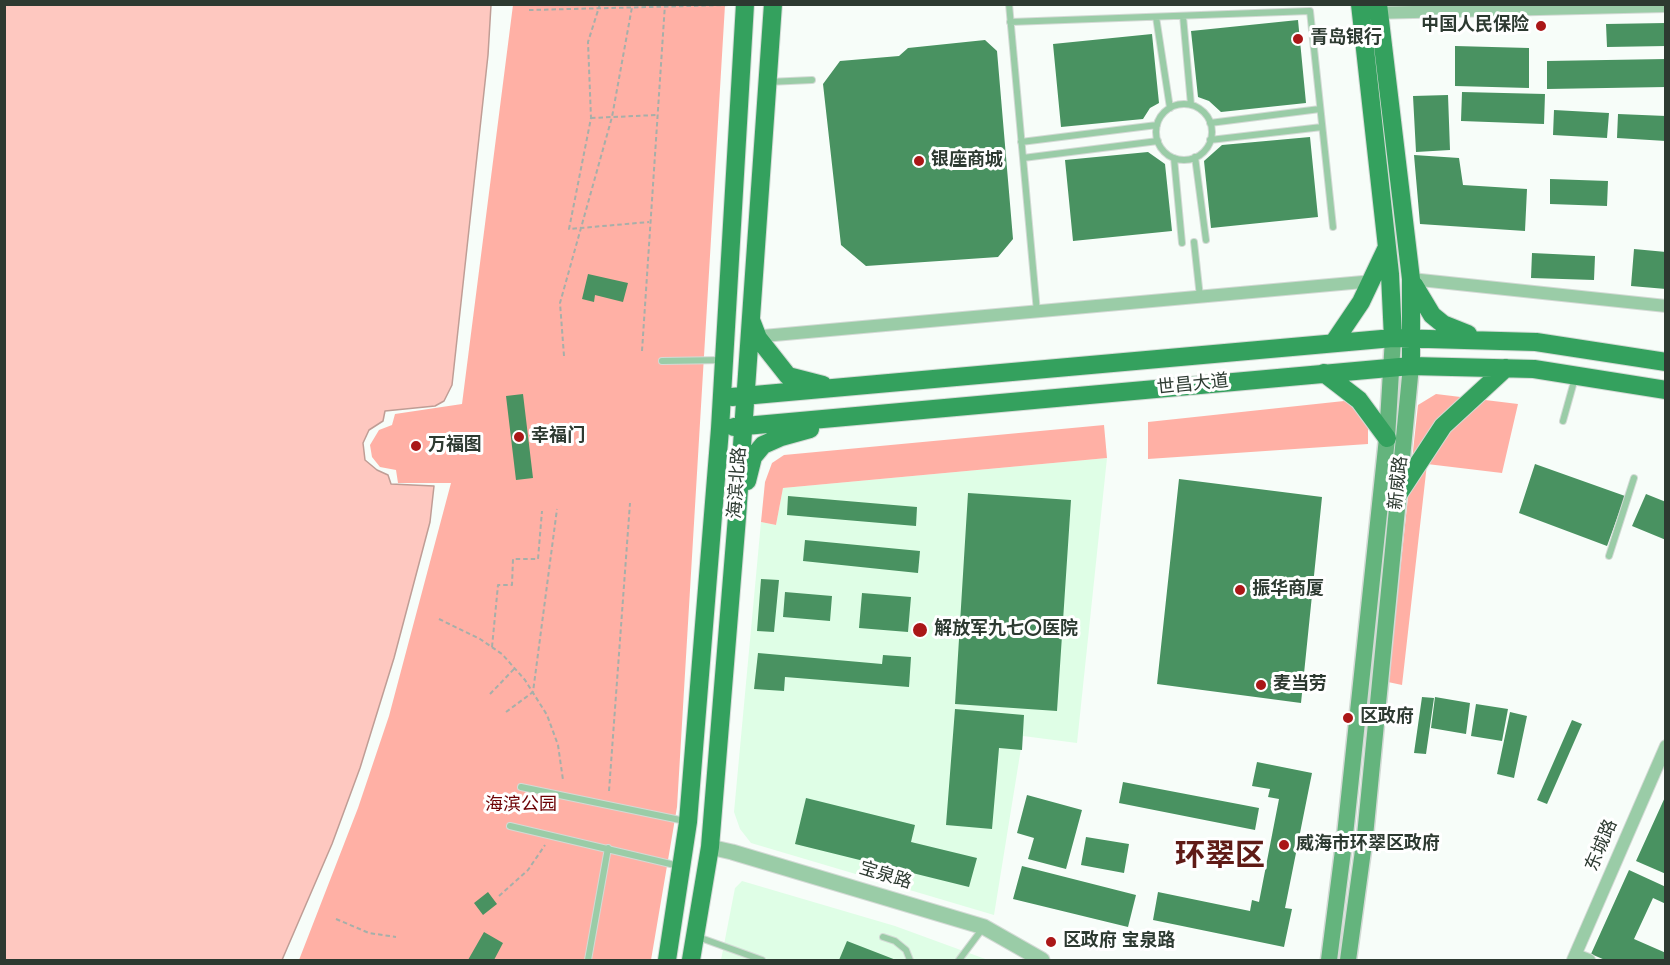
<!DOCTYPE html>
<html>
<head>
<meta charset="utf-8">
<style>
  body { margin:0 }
  #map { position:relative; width:1670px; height:965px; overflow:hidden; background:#f7fdf9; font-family:Overpass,sans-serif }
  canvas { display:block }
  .frame { position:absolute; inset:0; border:6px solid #2d3a31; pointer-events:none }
</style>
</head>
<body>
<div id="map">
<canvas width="1670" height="965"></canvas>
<div class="frame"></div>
</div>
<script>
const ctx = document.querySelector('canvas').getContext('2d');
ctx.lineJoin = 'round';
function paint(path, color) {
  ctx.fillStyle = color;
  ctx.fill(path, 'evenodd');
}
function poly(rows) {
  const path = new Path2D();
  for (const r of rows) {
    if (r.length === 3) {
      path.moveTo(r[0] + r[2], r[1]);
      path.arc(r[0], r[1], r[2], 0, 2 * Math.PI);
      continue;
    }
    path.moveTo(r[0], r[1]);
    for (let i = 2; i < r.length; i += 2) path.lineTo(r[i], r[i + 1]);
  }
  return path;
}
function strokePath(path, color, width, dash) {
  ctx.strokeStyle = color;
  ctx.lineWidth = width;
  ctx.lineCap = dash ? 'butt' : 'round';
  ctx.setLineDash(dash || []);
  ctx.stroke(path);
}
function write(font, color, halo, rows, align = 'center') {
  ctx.font = font + ' Overpass,"Noto Sans SC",sans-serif';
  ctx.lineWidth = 6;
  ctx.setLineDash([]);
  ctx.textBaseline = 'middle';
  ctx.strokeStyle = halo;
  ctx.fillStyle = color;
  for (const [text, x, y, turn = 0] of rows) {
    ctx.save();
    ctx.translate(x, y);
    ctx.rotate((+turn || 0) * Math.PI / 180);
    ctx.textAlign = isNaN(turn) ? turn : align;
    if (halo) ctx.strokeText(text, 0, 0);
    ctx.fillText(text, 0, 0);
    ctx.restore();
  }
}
const built = poly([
  [1107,458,1077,743,1023,736,994,915,751,843,740,829,734,812,761,522,776,525,783,488],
  [742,881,895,926,988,960,721,960,735,888]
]);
const green = poly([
  [513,5,725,5,677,807,651,960,299,960,358,808,389,716,451,483,398,483,396,470,380,467,372,457,370,445,379,430,392,425,395,414,462,404],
  [1436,394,1518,404,1502,473,1427,464,1402,685,1388,682,1418,405],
  [1344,401,1368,413,1368,444,1148,459,1148,422],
  [1104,425,1107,458,783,488,776,525,761,522,765,482,772,463,784,455]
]);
const water = poly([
  [5,4,491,5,488,55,452,385,444,401,435,406,385,411,383,421,369,430,363,443,365,460,377,470,388,475,391,484,434,486,430,522,394,658,360,768,332,844,282,960,5,960,5,4]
]);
const building = poly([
  [1298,20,1306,103,1221,112,1209,101,1198,97,1191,31],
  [1666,23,1666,46,1607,47,1606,24],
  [1152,34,1159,103,1150,108,1143,119,1061,127,1053,44],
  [985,40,997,51,1013,239,998,257,866,266,841,245,823,84,840,61,899,56,908,48],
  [1455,46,1529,48,1529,88,1455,86],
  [1666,59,1666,87,1547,89,1547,61],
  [1462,92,1545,94,1544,124,1461,121],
  [1448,95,1450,150,1416,152,1413,96],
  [1554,110,1609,113,1607,138,1553,135],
  [1618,114,1666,116,1666,141,1617,138],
  [1310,137,1318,217,1211,228,1204,161,1222,145],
  [1148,152,1165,164,1172,231,1073,241,1065,160],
  [1414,155,1459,158,1463,185,1527,189,1525,231,1420,224],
  [1550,179,1608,181,1607,206,1550,204],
  [1634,249,1666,252,1666,289,1631,286],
  [1532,253,1595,256,1594,280,1531,278],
  [588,274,628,283,623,302,595,295,594,302,582,299],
  [523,394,533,478,516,480,506,396],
  [1535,464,1625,496,1607,546,1519,513],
  [1179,479,1322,497,1301,703,1157,684],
  [968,493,1071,500,1057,711,955,704],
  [1646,494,1666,502,1666,540,1632,526],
  [788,496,917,507,916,526,787,515],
  [805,540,920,551,918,573,803,561],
  [761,579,779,580,774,632,757,631],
  [785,592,832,596,830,621,783,617],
  [862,593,911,597,908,632,859,628],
  [758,653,882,664,883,655,911,657,909,687,785,677,784,691,754,689],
  [1422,697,1434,698,1426,754,1414,753],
  [1435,697,1470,703,1466,734,1431,728],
  [1476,704,1508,709,1502,741,1471,736],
  [955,709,1024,715,1022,750,999,748,992,829,946,825],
  [1510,712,1527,716,1514,778,1497,774],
  [1572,720,1582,724,1547,804,1537,800],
  [1257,762,1312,773,1285,908,1292,909,1284,947,1153,920,1158,892,1250,911,1252,900,1259,902,1279,799,1268,797,1270,789,1252,786],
  [1123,782,1259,808,1255,830,1119,803],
  [1027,795,1082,810,1066,869,1028,859,1034,838,1017,833],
  [1666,795,1666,874,1636,861],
  [806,798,915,825,911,842,977,858,969,887,795,844],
  [1086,837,1129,844,1124,873,1081,865],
  [1022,866,1136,895,1128,927,1013,899],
  [1629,870,1666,887,1666,904,1653,898,1634,939,1666,953,1666,960,1605,960,1591,954],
  [488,892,497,904,483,915,474,903],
  [484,932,503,943,494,960,468,960],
  [847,941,896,960,839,960]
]);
const path = poly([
  [600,4,588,42,591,118,569,229,649,222],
  [529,10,730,5],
  [591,118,657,115],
  [642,351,665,4],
  [564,356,560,303,612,117,632,7],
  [439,619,480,639,502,654,525,680,547,715,558,745,563,780],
  [492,647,498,585,512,585,513,559,538,559,542,511],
  [490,694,515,668],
  [506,712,533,692,557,509],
  [609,791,630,503],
  [499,896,528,870,545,845],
  [336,919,369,933,396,937]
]);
const service = poly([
  [1009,4,1037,312],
  [1183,16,1191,105],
  [1156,17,1170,108],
  [1010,22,1310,11,1333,227],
  [768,82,812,80],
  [1184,132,28],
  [1210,123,1320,109],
  [1210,140,1322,127],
  [1021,142,1157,125],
  [1195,157,1206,240],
  [1023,158,1158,141],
  [1174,158,1182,243],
  [1194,242,1200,297],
  [662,361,723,360],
  [1563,421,1575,378],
  [1609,556,1634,478],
  [521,787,685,821],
  [510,826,679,866],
  [698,937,762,960],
  [883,937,895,941,906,950,910,960],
  [588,960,608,848],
  [959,960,983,928]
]);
const minor = poly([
  [1371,13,1666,6],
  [1411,279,1666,306],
  [752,337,1374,281],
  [1576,955,1589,960],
  [1573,960,1666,746]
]);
const tertiary = poly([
  [710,847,732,852,984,927,1042,960]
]);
const secondary = poly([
  [1329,960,1345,835,1387,438,1393,338],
  [1348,960,1365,836,1411,366]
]);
const primary = poly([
  [1360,4,1390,274,1393,338],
  [1378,4,1411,279,1411,366],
  [1414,285,1432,315,1443,324,1468,334],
  [751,320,758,338,788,376,823,385],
  [1334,342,1361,302,1387,247],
  [1324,373,1359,400,1387,438],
  [732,397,1393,338,1536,342,1666,362],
  [734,427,1411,366,1534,369,1666,390],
  [747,481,753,457,763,445,781,437,810,429],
  [1399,493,1443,426,1506,368],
  [667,960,688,822,720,429,745,4],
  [691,960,710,847,737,517,773,4]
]);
const markers = [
  [1541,26,6,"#aa1717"],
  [1298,39,6,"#aa1717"],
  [919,161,6,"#aa1717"],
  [519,437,6,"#aa1717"],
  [416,446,6,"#aa1717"],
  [1240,590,6,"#aa1717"],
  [920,630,8,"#aa1717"],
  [1261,685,6,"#aa1717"],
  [1348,718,6,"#aa1717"],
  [1284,845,6,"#aa1717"],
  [1051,942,6,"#aa1717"]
];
const poiNames = [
  ["中国人民保险",1529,26,"right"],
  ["青岛银行",1310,39],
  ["银座商城",931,161],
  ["幸福门",531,437],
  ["万福图",428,446],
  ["振华商厦",1252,590],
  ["解放军九七〇医院",934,630],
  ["麦当劳",1273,685],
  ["区政府",1360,718],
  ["威海市环翠区政府",1296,845],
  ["区政府 宝泉路",1063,942]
];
const streetNames = [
  ["世昌大道",1193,386,-6],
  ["海滨北路",739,483,-86],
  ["新威路",1400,483,-84],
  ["东城路",1603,846,-67],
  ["宝泉路",885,877,17]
];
const parkNames = [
  ["海滨公园",521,806]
];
const townNames = [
  ["环翠区",1220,859]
];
paint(built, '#dffee6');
paint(green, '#ffb0a5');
paint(water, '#fec8c0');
strokePath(water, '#bf9d95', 1.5);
paint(building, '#499261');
strokePath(service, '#d3dad5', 8);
strokePath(minor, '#d3dad5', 14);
strokePath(tertiary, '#d3dad5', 17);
strokePath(secondary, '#d3dad5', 19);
strokePath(primary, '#d3dad5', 20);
strokePath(path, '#a6afa9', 2, [4.5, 3]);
strokePath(service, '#9acca7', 6);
strokePath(minor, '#9acca7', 12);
strokePath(tertiary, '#9acca7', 15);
strokePath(secondary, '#64b47d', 16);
strokePath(primary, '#34a15e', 18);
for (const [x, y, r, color] of markers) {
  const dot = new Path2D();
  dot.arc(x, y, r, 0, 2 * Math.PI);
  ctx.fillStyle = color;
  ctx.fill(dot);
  strokePath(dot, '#fff', 2);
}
write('bold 18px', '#2d3a31', '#fff', poiNames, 'left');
write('18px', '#2d3a31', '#fff', streetNames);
write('18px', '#6c0104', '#fff', parkNames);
write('bold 30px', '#5f1b16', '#fff', townNames);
</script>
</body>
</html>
